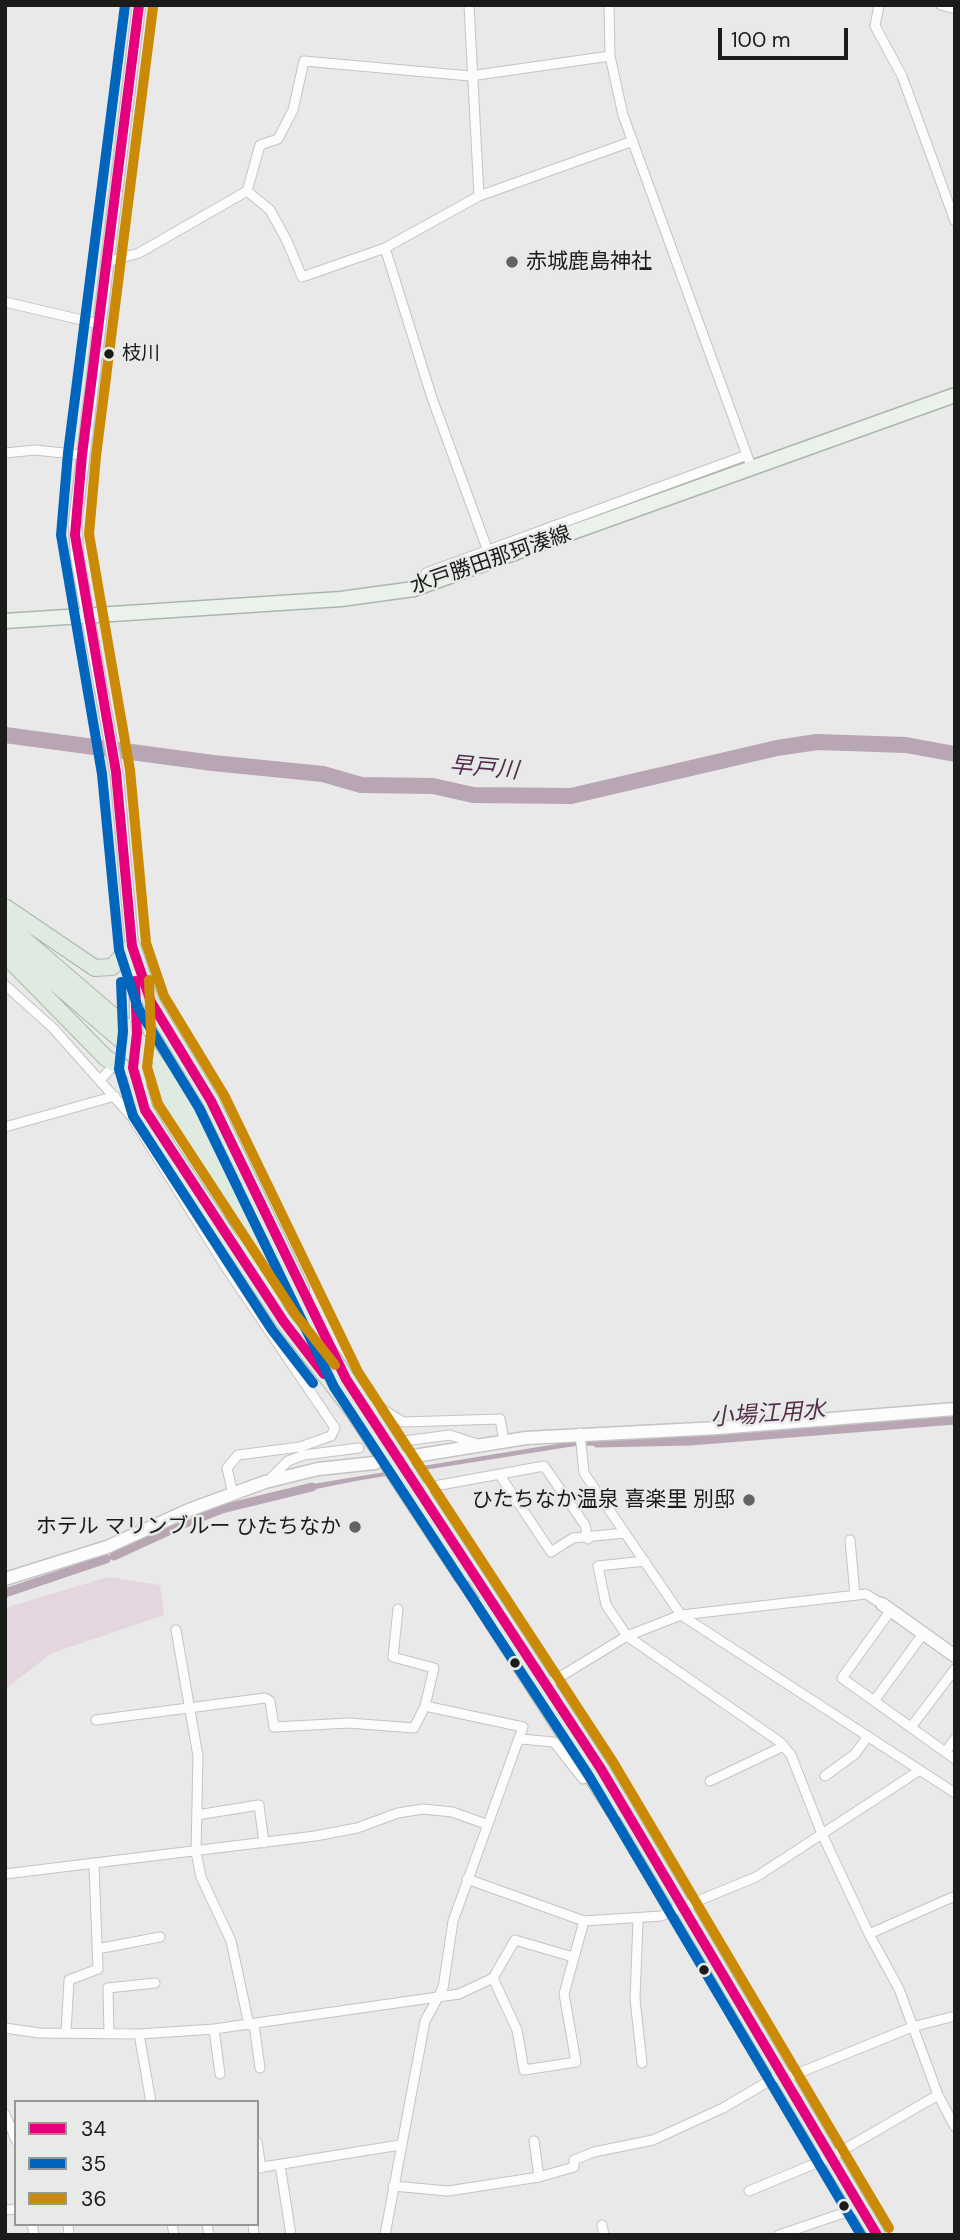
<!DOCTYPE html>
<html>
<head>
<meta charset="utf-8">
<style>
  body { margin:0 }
  #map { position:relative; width:960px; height:2240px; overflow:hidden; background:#e8e9e8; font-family:"DM Sans",sans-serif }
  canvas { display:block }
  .frame { position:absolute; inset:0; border:7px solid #1a1c1a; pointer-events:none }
  .legend { position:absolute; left:14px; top:2100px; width:245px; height:126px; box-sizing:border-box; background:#e7eae7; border:2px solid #959895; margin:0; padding:9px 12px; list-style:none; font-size:21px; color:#1a1c1a }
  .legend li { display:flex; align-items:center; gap:14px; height:35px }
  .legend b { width:35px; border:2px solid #959895 }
  .scale { position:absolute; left:718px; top:28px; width:130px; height:32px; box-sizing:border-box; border:4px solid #1a1c1a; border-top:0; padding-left:9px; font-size:21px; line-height:24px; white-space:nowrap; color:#1a1c1a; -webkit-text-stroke:5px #e7eae7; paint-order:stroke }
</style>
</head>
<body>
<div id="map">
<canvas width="960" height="2240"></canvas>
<div class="frame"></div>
<ul class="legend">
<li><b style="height:9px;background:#e5007d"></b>34</li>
<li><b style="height:9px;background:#0065bd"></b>35</li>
<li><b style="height:9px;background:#cb8a05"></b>36</li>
</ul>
<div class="scale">100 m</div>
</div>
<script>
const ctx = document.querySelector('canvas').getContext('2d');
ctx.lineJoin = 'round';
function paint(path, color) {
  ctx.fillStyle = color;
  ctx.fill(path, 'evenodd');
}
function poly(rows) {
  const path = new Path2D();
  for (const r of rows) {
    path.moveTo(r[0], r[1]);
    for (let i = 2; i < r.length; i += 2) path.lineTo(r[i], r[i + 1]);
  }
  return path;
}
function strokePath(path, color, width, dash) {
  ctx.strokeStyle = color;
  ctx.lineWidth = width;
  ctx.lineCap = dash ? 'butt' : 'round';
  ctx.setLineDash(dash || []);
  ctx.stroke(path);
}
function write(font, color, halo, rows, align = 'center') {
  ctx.font = font + ' "DM Sans","Noto Sans JP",sans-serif';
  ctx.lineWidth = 5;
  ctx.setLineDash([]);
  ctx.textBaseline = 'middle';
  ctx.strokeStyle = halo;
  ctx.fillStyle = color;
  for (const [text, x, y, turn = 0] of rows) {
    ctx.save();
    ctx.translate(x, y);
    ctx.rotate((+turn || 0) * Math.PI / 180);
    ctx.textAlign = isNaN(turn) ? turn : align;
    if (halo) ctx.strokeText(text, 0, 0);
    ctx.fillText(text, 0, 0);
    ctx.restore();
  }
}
const green = poly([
  [108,1577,160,1585,164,1615,52,1653,5,1689,5,1608]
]);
const water = poly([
  [607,1440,608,1445,575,1446,361,1480,301,1492,300,1486,575,1441]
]);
const canal = poly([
  [597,1443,690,1441,955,1420],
  [196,1519,222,1509,312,1487],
  [114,1556,188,1522],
  [5,1593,106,1559]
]);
const river = poly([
  [5,735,213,763,323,774,361,785,433,786,473,795,571,796,777,748,817,742,906,745,955,754]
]);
const street = poly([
  [469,5,479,196],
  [609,5,610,56,623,115,752,469],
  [879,5,875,26,902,76,955,221],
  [941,5,955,9],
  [247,191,270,210,287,241,302,277,385,248,479,196,633,141],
  [385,248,432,398,489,554],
  [107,262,139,253,247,191,260,145,278,139,293,110,304,61,470,76,610,56],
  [5,302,99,324],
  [5,453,35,450,82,455],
  [426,573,747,455],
  [5,985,53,1028,132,1117,229,1272,335,1428,331,1436,300,1447,238,1455,227,1468,233,1494],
  [100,1080,115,1064],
  [5,1127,115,1096],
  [363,1405,376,1405,403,1422,500,1419,504,1441],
  [580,1433,584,1473,681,1615,955,1793],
  [404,1441,450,1435,480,1445],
  [499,1474,551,1552,573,1538,625,1533],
  [269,1480,288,1461,304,1455,359,1448],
  [418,1489,544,1466,585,1525,588,1539],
  [850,1540,855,1595],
  [645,1561,598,1566,606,1605,627,1636,780,1742,791,1755,822,1834,869,1934,899,1989,938,2095,955,2127],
  [891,1610,842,1678,955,1759],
  [176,1630,198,1756,196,1852,201,1877,231,1941,249,2025],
  [545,1686,627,1636,681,1615,866,1594,882,1604],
  [874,1701,923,1634],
  [96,1720,265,1698,270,1701,274,1727,349,1723,414,1728,425,1706,434,1668,393,1657,398,1609],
  [911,1727,955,1669],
  [521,1739,554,1742,583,1779,592,1775],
  [945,1752,955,1739],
  [825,1776,855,1754,868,1736],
  [710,1781,784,1746],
  [197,1815,259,1805,264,1843],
  [5,1874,315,1836,357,1828,398,1813,423,1809,452,1812,486,1824],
  [467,1879,584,1921,661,1916,756,1877,920,1770],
  [638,1920,635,1999,642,2063],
  [869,1934,955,1896],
  [97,1949,160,1937],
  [493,1978,517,2030,524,2070,576,2062,564,1994,584,1921],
  [254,2024,260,2068],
  [5,2028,39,2033,139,2034,214,2029,459,1994,493,1978,515,1940,573,1957],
  [214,2029,220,2074],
  [66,2033,69,1980,98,1969,94,1865],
  [109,2034,108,1988,155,1983],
  [139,2034,151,2102],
  [784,2079,912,2027,955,2016],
  [5,2114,16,2140],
  [534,2141,539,2177],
  [257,2142,261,2168],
  [280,2165,291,2235],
  [257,2168,400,2145],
  [393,2186,448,2191,539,2177,574,2167,574,2160,594,2152,653,2140,723,2108,781,2074],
  [749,2191,831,2157,938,2095],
  [5,2210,16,2209],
  [32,2224,34,2235],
  [68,2224,69,2235],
  [172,2224,174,2235],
  [207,2224,209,2235],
  [253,2224,254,2235],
  [602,2225,604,2235],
  [385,2235,425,2021,443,1988,453,1921,523,1727,425,1706],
  [779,2235,861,2207]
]);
const secondary = poly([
  [136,1043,136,990,117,777,77,556,75,523,139,5],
  [408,1457,526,1438,718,1428,955,1409],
  [5,1579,107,1547,189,1510,265,1482,318,1469,375,1463],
  [882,1604,955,1656]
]);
const primary = poly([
  [5,621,341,599,414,589,955,395]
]);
const highway = poly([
  [5,907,95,968,112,967,132,946],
  [5,923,125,1026],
  [5,940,122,1041],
  [132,946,151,1002,211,1101,301,1289],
  [5,955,106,1058,123,1068,133,1068,145,1110,166,1144,284,1322,354,1412,462,1576],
  [148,1052,202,1129,301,1309,601,1769,877,2235],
  [147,1070,191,1136,280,1297],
  [482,1606,614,1811]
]);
const highwayBridge = poly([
  [125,1026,148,1052],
  [122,1041,147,1070]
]);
const bus1 = poly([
  [139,5,82,455,75,535,116,772,132,946,151,1002,211,1101,346,1379,601,1769,877,2235],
  [135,981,137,1033,133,1068,145,1110,284,1322,324,1374]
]);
const bus2 = poly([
  [125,5,68,453,61,535,102,774,119,950,138,1008,199,1108,334,1387,589,1776,861,2235],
  [121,982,123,1032,119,1069,133,1116,272,1330,313,1383]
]);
const bus3 = poly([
  [153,7,96,456,89,534,130,770,146,943,164,996,224,1095,358,1372,613,1762,889,2228],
  [149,980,151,1034,147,1067,158,1104,295,1314,335,1365]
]);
const markers = [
  [512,262,7,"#626462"],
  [109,354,6,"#1a1c1a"],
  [749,1500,7,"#626462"],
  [355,1527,7,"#626462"],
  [515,1663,6,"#1a1c1a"],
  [704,1970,6,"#1a1c1a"],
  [844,2206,6,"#1a1c1a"]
];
const busNames = [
  ["枝川",122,354]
];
const poiNames = [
  ["赤城鹿島神社",526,262,"left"],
  ["ひたちなか温泉 喜楽里 別邸",735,1500],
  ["ホテル マリンブルー ひたちなか",341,1527]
];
const streetNames = [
  ["水戸勝田那珂湊線",491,561,-19]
];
const waterNames = [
  ["早戸川",484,769,5],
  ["小場江用水",768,1415,-4]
];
paint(green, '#e4d5df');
paint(water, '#b9a6b4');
strokePath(canal, '#b9a6b4', 9);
strokePath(river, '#b9a6b4', 16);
strokePath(street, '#c3c4c3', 11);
strokePath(secondary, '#c3c4c3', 15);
strokePath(primary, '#aab8ac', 17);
strokePath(highway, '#aab8ac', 18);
strokePath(street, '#fcfcfc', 9);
strokePath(secondary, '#fcfcfc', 12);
strokePath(primary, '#ebf2eb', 14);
strokePath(highway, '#dfebe0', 16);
strokePath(highwayBridge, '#aab8ac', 18, []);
strokePath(highwayBridge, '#dfebe0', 16);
strokePath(bus1, '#e5007d', 10);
strokePath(bus2, '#0065bd', 10);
strokePath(bus3, '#cb8a05', 10);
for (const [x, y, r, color] of markers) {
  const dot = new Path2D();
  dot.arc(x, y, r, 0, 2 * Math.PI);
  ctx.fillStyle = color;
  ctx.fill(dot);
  strokePath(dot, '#e7eae7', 2.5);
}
write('19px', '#1a1c1a', '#e7eae7', busNames, 'left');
write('21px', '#1a1c1a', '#e7eae7', poiNames, 'right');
write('21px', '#1a1c1a', '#e7eae7', streetNames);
write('italic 23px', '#552d4c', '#e7eae7', waterNames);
</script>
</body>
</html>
